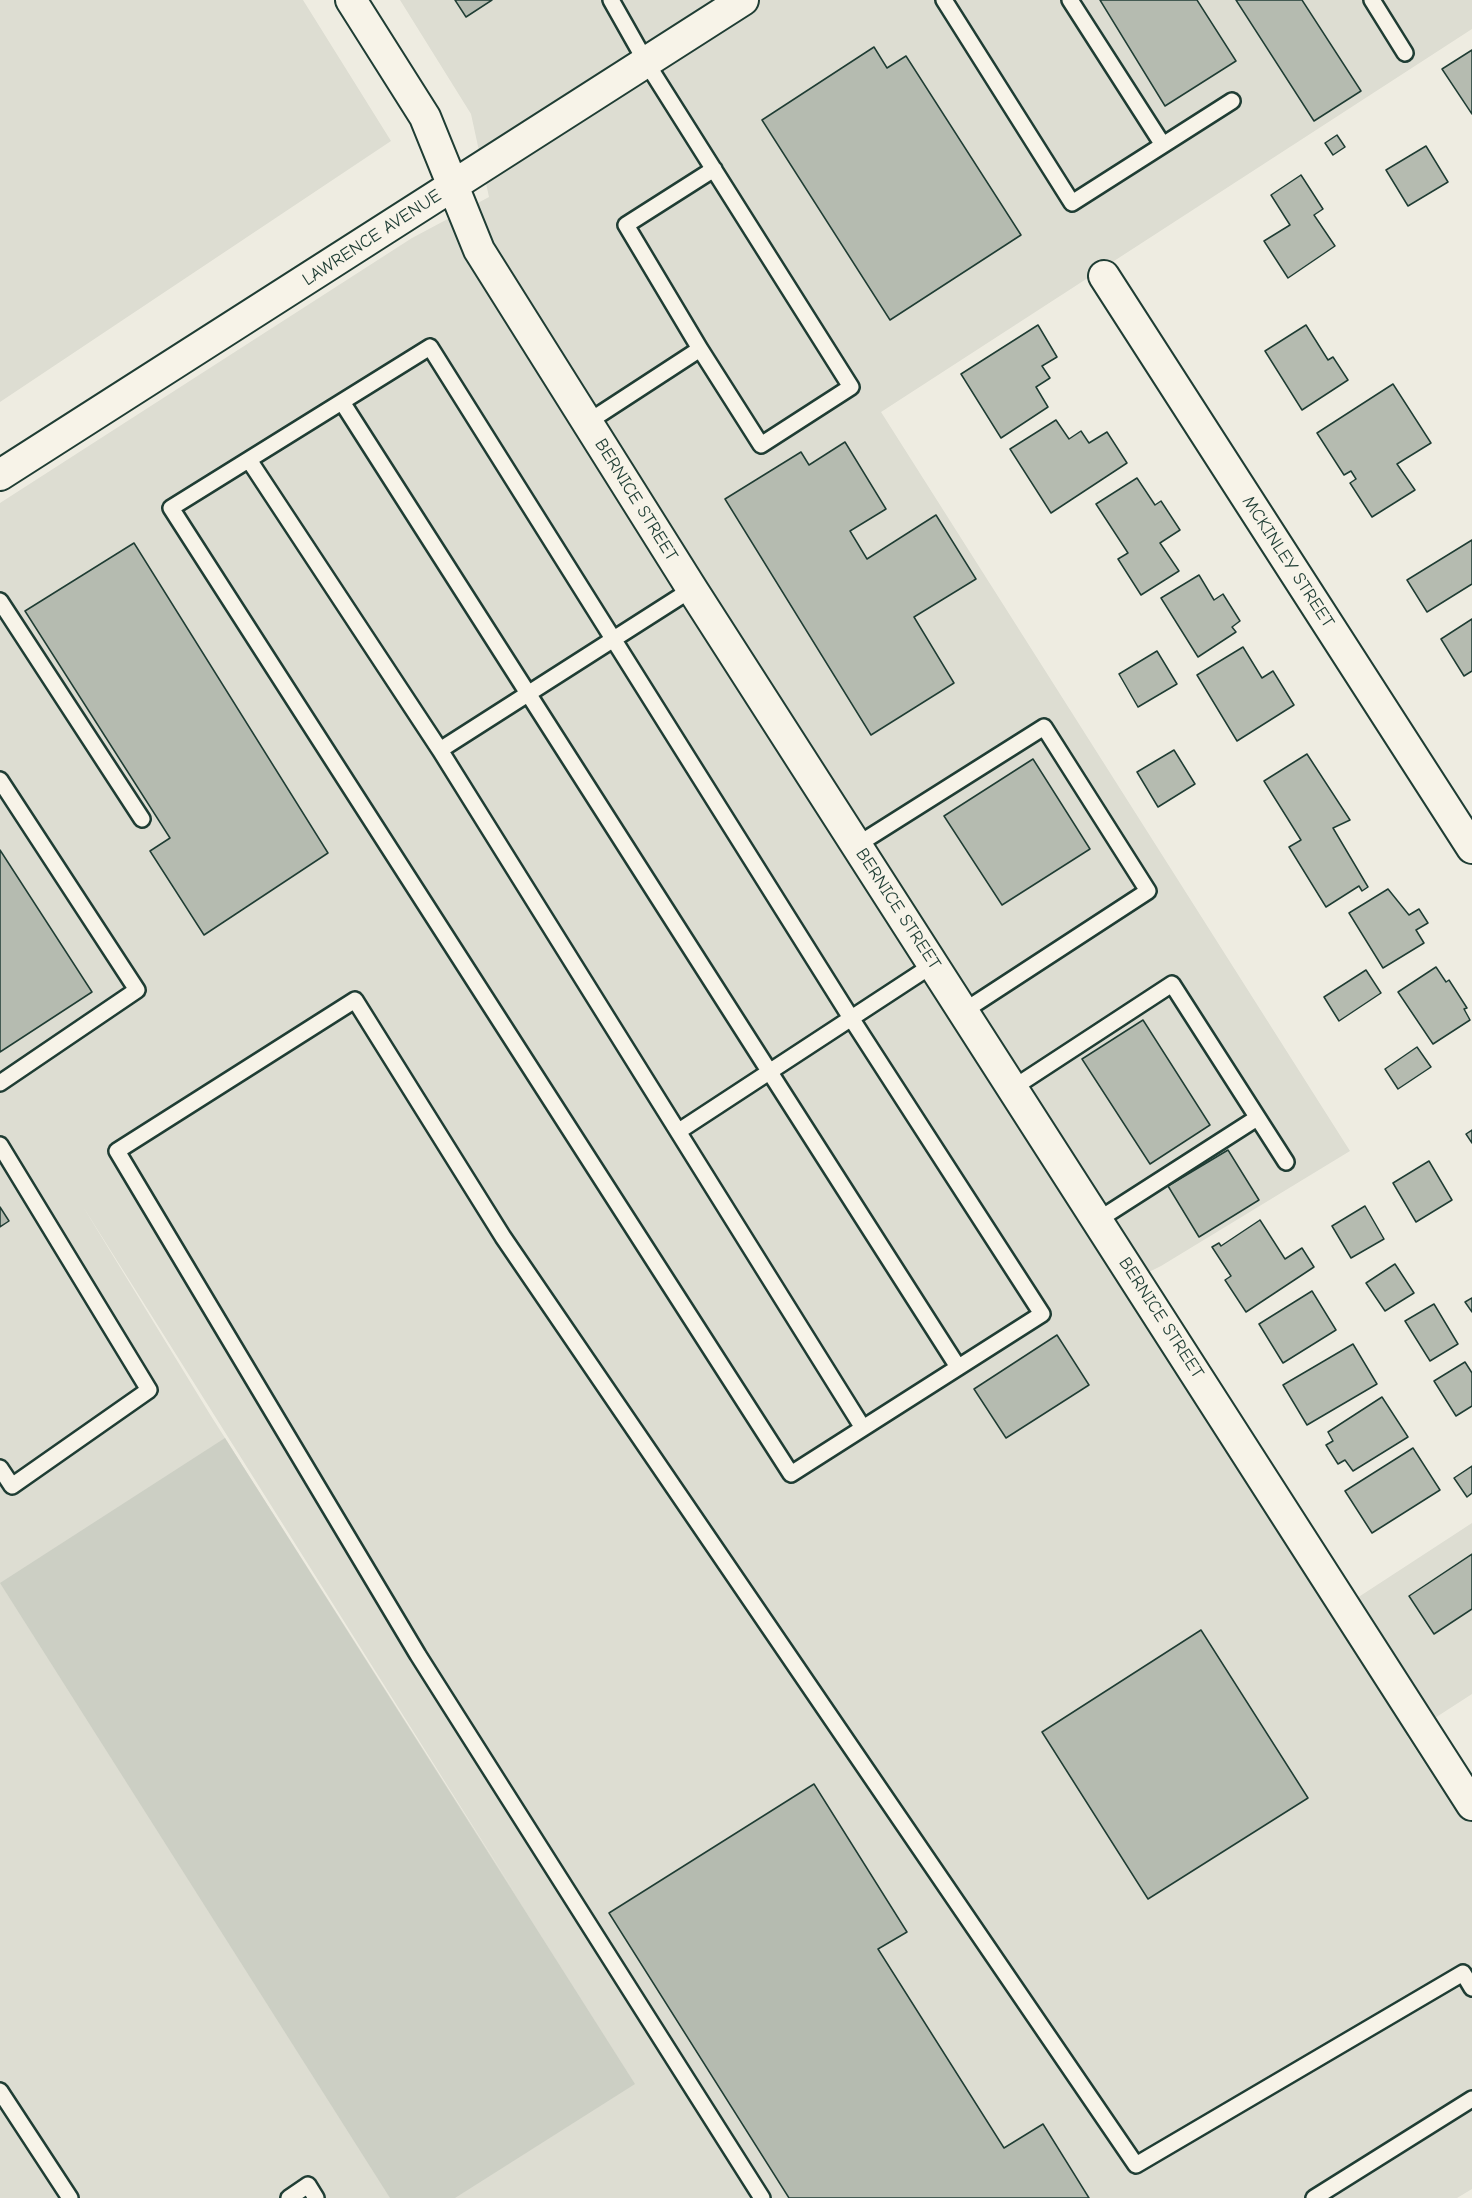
<!DOCTYPE html>
<html>
<head>
<meta charset="utf-8">
<style>
  body { margin:0 }
  canvas { display:block; background:#eeece1 }
</style>
</head>
<body>
<canvas width="1472" height="2198"></canvas>
<script>
const ctx = document.querySelector('canvas').getContext('2d');
ctx.lineJoin = 'round';
function paint(path, color) {
  ctx.fillStyle = color;
  ctx.fill(path, 'evenodd');
}
function poly(rows) {
  const path = new Path2D();
  for (const r of rows) {
    path.moveTo(r[0], r[1]);
    for (let i = 2; i < r.length; i += 2) path.lineTo(r[i], r[i + 1]);
  }
  return path;
}
function strokePath(path, color, width, dash) {
  ctx.strokeStyle = color;
  ctx.lineWidth = width;
  ctx.lineCap = dash ? 'butt' : 'round';
  ctx.setLineDash(dash || []);
  ctx.stroke(path);
}
function write(font, color, halo, rows, align = 'center') {
  ctx.font = font + ' "Comic Neue",sans-serif';
  ctx.lineWidth = 4.5;
  ctx.setLineDash([]);
  ctx.textBaseline = 'middle';
  ctx.strokeStyle = halo;
  ctx.fillStyle = color;
  for (const [text, x, y, turn = 0] of rows) {
    ctx.save();
    ctx.translate(x, y);
    ctx.rotate((+turn || 0) * Math.PI / 180);
    ctx.textAlign = isNaN(turn) ? turn : align;
    if (halo) ctx.strokeText(text, 0, 0);
    ctx.fillText(text, 0, 0);
    ctx.restore();
  }
}
const built = poly([
  [0,0,303,0,391,141,0,402],
  [400,0,1472,0,1472,29,881,412,1350,1151,1161,1266,1121,1286,1331,1615,1472,1523,1472,1694,1407,1736,1453,1807,1472,1796,1472,2189,1457,2198,0,2198,0,503,412,238,489,197,471,114],
  [82,1205,520,1901,211,1416]
]);
const green = poly([
  [225,1438,635,2084,455,2198,390,2198,0,1583]
]);
const building = poly([
  [455,0,492,0,466,17,455,0],
  [1100,0,1197,0,1236,61,1165,106,1100,0],
  [1236,0,1302,0,1361,91,1314,121,1236,0],
  [874,47,887,68,906,56,1021,235,890,320,762,120,874,47],
  [1472,50,1472,114,1442,69,1472,50],
  [1337,135,1345,147,1333,155,1325,143,1337,135],
  [1426,146,1448,182,1408,206,1386,170,1426,146],
  [1301,175,1323,209,1314,215,1335,246,1288,278,1264,241,1290,225,1271,195,1301,175],
  [1038,325,1057,357,1042,366,1050,378,1036,387,1048,407,1001,438,961,374,1038,325],
  [1306,325,1328,360,1333,357,1348,380,1302,410,1265,351,1306,325],
  [1393,384,1431,443,1397,464,1415,490,1372,517,1350,483,1356,479,1351,471,1344,475,1317,433,1393,384],
  [1056,420,1069,439,1081,431,1089,443,1107,432,1127,463,1051,513,1010,449,1056,420],
  [845,442,886,509,850,531,867,559,936,515,976,579,914,617,954,683,871,735,725,499,801,452,809,465,845,442],
  [1137,478,1155,505,1161,501,1180,530,1160,543,1179,571,1141,595,1118,559,1128,553,1096,504,1137,478],
  [1472,540,1472,584,1427,612,1407,580,1472,540],
  [134,543,328,853,204,935,150,851,170,838,25,611,134,543],
  [1199,575,1214,600,1223,594,1240,621,1232,627,1236,632,1198,657,1161,598,1199,575],
  [1472,619,1472,671,1464,676,1441,639,1472,619],
  [1243,647,1262,678,1273,671,1294,705,1237,741,1197,675,1243,647],
  [1157,651,1177,684,1138,707,1119,674,1157,651],
  [1174,750,1195,784,1158,807,1137,772,1174,750],
  [1307,754,1350,820,1333,828,1368,887,1362,891,1359,886,1326,907,1289,847,1301,840,1264,781,1307,754],
  [1033,759,1090,849,1002,905,944,816,1033,759],
  [0,850,92,992,0,1052,0,850],
  [1388,889,1409,915,1419,909,1428,923,1416,930,1424,943,1383,968,1349,913,1388,889],
  [1436,967,1446,982,1449,980,1467,1008,1464,1009,1470,1020,1433,1044,1398,992,1436,967],
  [1366,970,1381,993,1339,1021,1324,997,1366,970],
  [1143,1020,1210,1125,1150,1164,1082,1059,1143,1020],
  [1417,1047,1431,1067,1398,1089,1385,1069,1417,1047],
  [1472,1130,1472,1143,1466,1134,1472,1130],
  [1228,1150,1259,1200,1199,1237,1168,1186,1228,1150],
  [1429,1161,1452,1200,1416,1222,1393,1183,1429,1161],
  [1365,1206,1384,1239,1351,1258,1332,1226,1365,1206],
  [0,1207,9,1221,0,1227,0,1207],
  [1260,1220,1285,1259,1302,1248,1314,1267,1246,1312,1225,1280,1231,1276,1212,1247,1219,1243,1221,1246,1260,1220],
  [1395,1264,1414,1293,1385,1311,1366,1283,1395,1264],
  [1312,1291,1336,1330,1283,1363,1259,1324,1312,1291],
  [1472,1298,1472,1312,1465,1302,1472,1298],
  [1434,1304,1458,1344,1430,1361,1405,1321,1434,1304],
  [1057,1335,1089,1385,1006,1438,974,1389,1057,1335],
  [1353,1344,1377,1384,1307,1425,1283,1385,1353,1344],
  [1465,1362,1472,1373,1472,1406,1456,1416,1434,1381,1465,1362],
  [1382,1397,1408,1437,1353,1471,1345,1460,1338,1464,1326,1445,1333,1441,1328,1432,1382,1397],
  [1413,1448,1440,1490,1372,1533,1345,1491,1413,1448],
  [1472,1466,1472,1493,1467,1497,1454,1478,1472,1466],
  [1472,1554,1472,1609,1434,1634,1409,1596,1472,1554],
  [1201,1630,1308,1798,1148,1899,1042,1732,1201,1630],
  [814,1784,907,1932,878,1949,1004,2148,1043,2124,1089,2198,789,2198,609,1913,814,1784]
]);
const service = poly([
  [944,0,1072,203,1232,101],
  [1070,0,1163,145],
  [1372,0,1405,53],
  [430,347,851,1018,1042,1314,791,1474,171,508,430,347],
  [700,349,626,225,714,169],
  [342,402,958,1367],
  [588,422,700,349,761,445,851,387,646,62,611,0],
  [249,460,440,750,863,1428],
  [0,601,142,819],
  [440,750,692,589],
  [0,780,137,990,0,1083],
  [857,845,1044,727,1148,891,964,1011],
  [1013,1088,1172,984,1286,1162],
  [679,1131,934,964],
  [0,1145,149,1390,12,1486,0,1468],
  [1098,1220,1257,1118],
  [0,2091,70,2198],
  [289,2198,308,2185,316,2198],
  [762,2198,418,1655,117,1151,355,1000,503,1237,1136,2165,1463,1973,1472,1988],
  [1314,2198,1472,2099]
]);
const minor = poly([
  [351,0,425,117,479,250,692,589,1472,1805],
  [1104,276,1472,848],
  [0,475,743,0]
]);
const streetNames = [
  ["LAWRENCE AVENUE",372,238,-33],
  ["BERNICE STREET",636,500,58],
  ["MCKINLEY STREET",1288,562,57],
  ["BERNICE STREET",898,909,57],
  ["BERNICE STREET",1161,1318,57]
];
paint(built, '#ddddd2');
paint(green, '#cccfc4');
paint(building, '#b5bbb0');
strokePath(building, '#1f3d34', 1.5);
strokePath(service, '#1f3d34', 20);
strokePath(minor, '#1f3d34', 34);
strokePath(service, '#f7f3e8', 15);
strokePath(minor, '#f7f3e8', 30);
write('18px', '#1f3d34', '#f7f3e8', streetNames);
</script>
</body>
</html>
